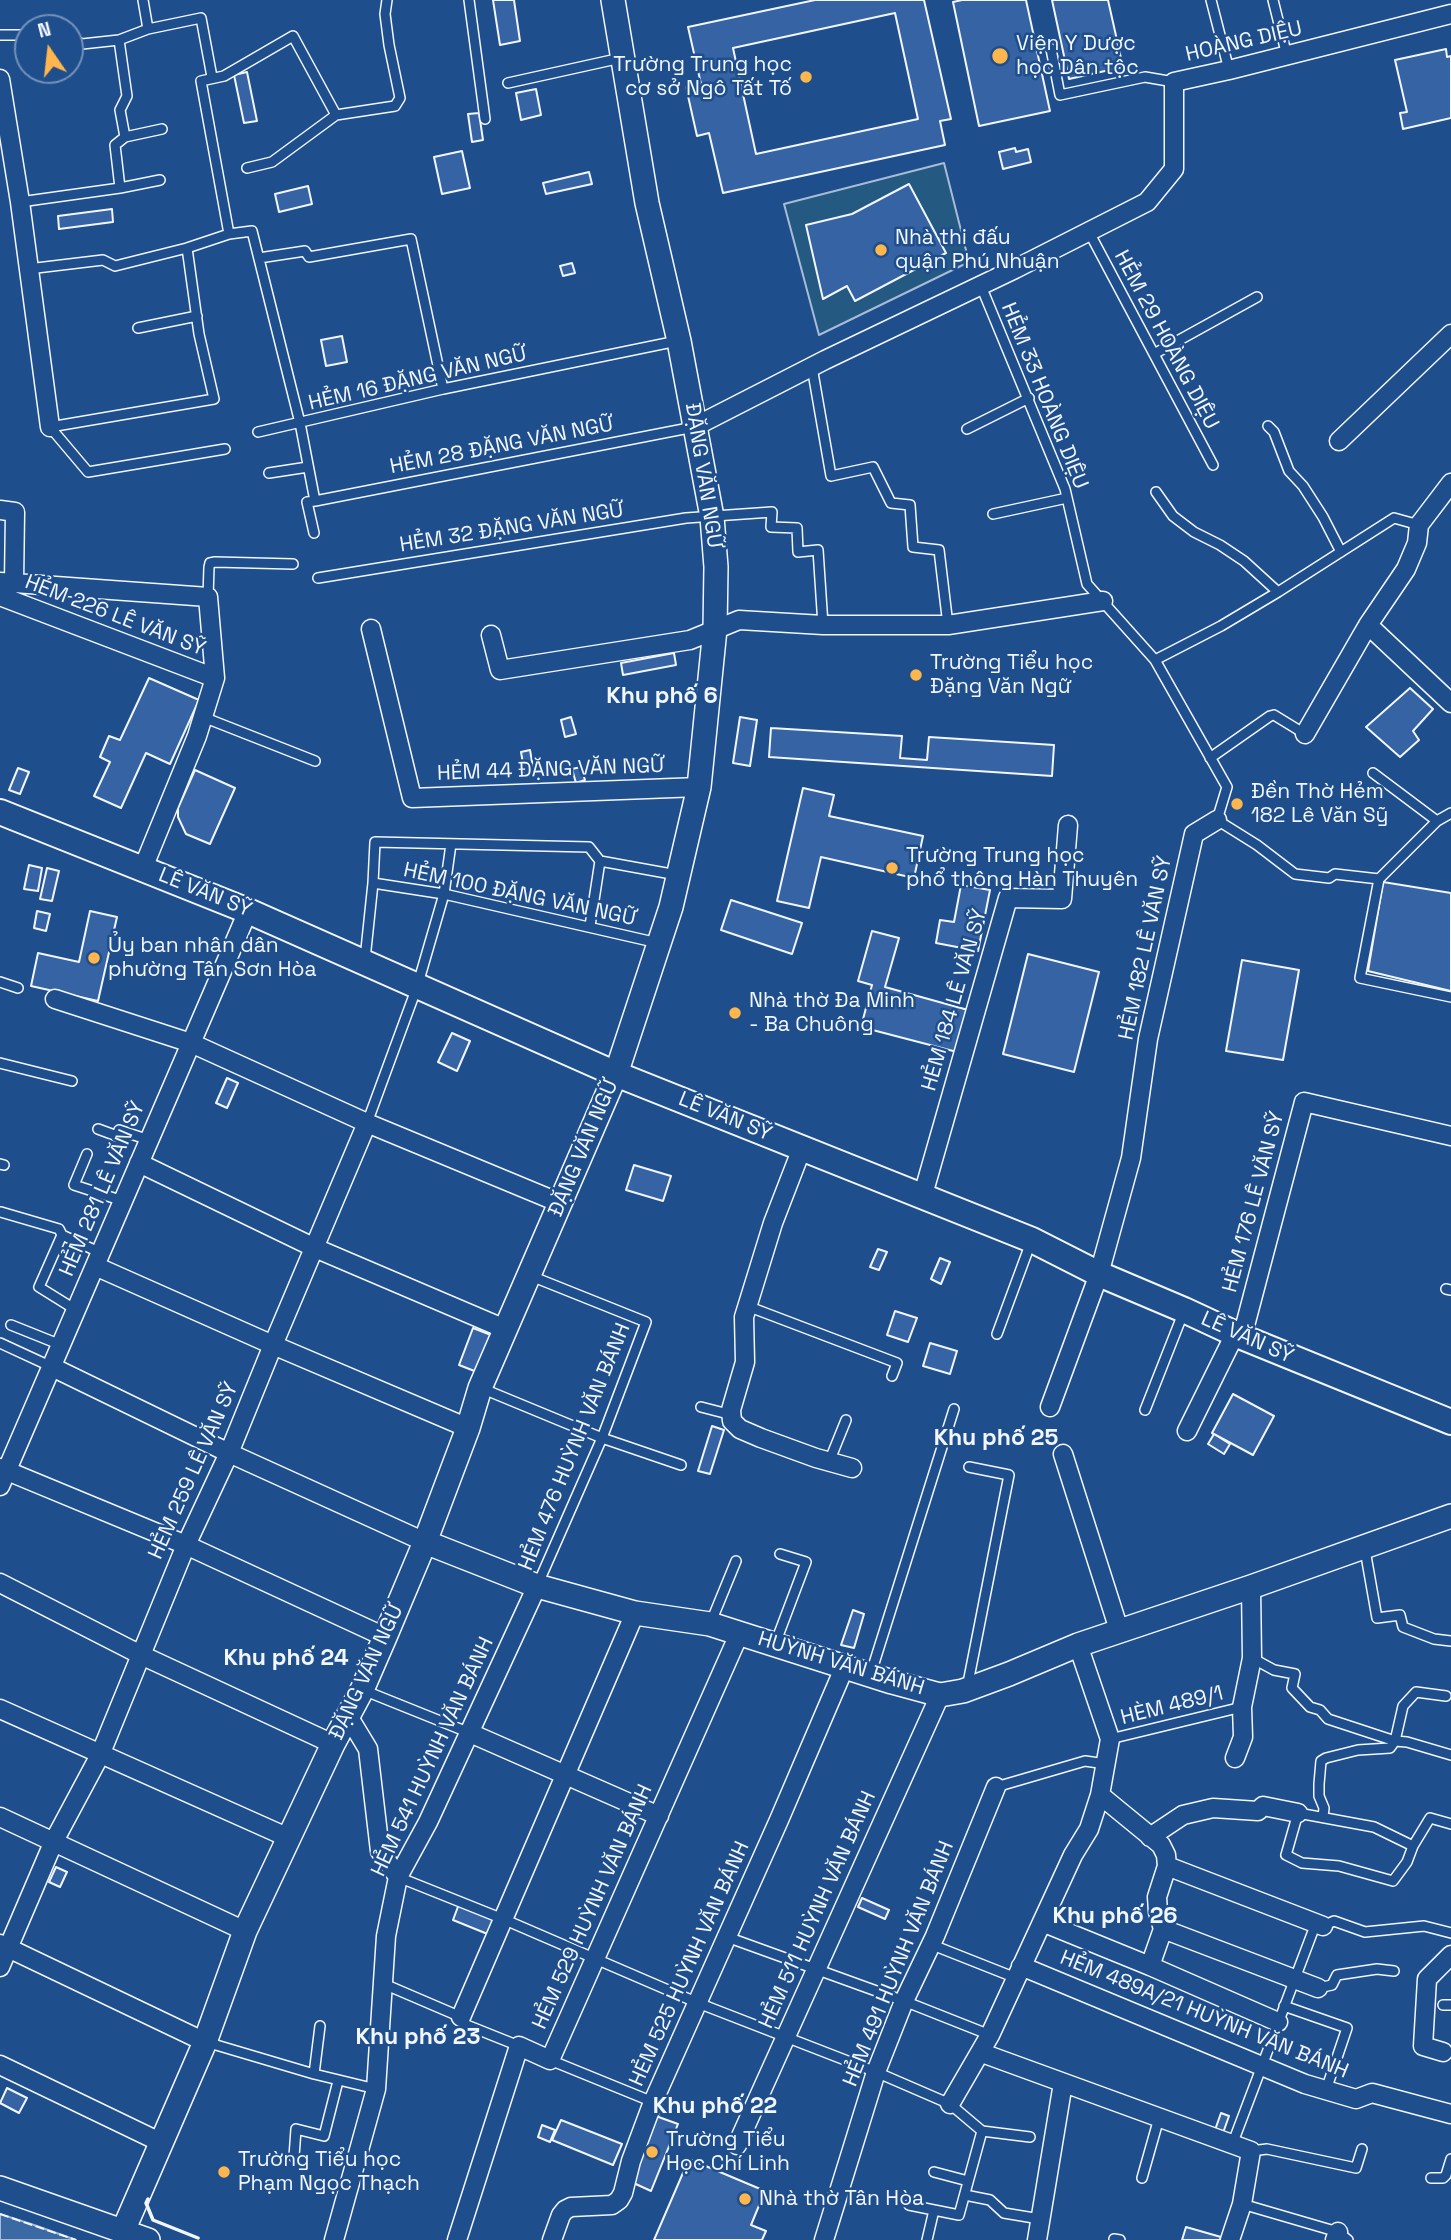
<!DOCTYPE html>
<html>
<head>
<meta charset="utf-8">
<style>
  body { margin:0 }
  #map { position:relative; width:1451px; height:2240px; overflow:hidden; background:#1f4e8c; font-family:"Space Grotesk",sans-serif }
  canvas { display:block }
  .north { position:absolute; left:14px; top:14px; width:70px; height:70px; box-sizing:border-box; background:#1f4e8c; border:2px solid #7391ba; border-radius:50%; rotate:346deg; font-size:19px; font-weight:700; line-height:28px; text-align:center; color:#f2f6ff }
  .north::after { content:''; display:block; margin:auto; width:24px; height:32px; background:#ffb74d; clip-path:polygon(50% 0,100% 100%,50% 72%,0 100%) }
</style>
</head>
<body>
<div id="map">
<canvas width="1451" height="2240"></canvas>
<div class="north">N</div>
</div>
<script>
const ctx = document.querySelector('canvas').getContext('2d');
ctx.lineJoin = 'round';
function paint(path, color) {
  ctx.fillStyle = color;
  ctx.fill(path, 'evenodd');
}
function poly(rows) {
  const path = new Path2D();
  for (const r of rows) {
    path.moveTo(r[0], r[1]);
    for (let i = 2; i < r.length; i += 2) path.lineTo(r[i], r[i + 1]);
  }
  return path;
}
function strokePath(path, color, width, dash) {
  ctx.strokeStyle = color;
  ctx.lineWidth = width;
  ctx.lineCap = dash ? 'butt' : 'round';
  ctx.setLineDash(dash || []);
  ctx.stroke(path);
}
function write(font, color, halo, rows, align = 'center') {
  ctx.font = font + ' "Space Grotesk",sans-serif';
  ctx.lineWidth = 5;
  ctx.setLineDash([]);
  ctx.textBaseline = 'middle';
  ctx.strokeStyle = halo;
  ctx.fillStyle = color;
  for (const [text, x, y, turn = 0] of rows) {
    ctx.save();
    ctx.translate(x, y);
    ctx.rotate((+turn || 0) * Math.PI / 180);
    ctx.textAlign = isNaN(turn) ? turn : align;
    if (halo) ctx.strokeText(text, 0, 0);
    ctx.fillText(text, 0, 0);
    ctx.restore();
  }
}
const green = poly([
  [944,163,969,262,819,335,784,204,944,163]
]);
const water = poly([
  [0,2214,34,2225,76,2240,0,2240,0,2214]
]);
const building = poly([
  [493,0,514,0,520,41,500,45,493,0],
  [815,0,924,0,951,119,940,121,945,145,723,193,709,133,697,136,686,87,701,84,688,27,815,0],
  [895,13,918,119,756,154,733,48,895,13],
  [962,0,1026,0,1050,111,979,126,953,2,962,0],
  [1052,0,1108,0,1123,67,1069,79,1052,0],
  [1446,49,1447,57,1451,56,1451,118,1403,129,1400,113,1407,112,1395,60,1446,49],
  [247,72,257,121,244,123,234,75,247,72],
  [536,89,541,115,521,120,516,93,536,89],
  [479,113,483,140,472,142,468,114,479,113],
  [1015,148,1016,152,1028,149,1031,162,1003,169,999,152,1015,148],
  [462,151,470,188,442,194,434,157,462,151],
  [589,172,592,184,546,194,543,183,589,172],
  [909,184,946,253,855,301,847,286,823,299,806,225,852,214,909,184],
  [308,186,312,204,279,212,275,194,308,186],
  [112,209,113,222,59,229,58,216,112,209],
  [572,263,575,273,563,276,560,266,572,263],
  [342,336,347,362,326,366,321,340,342,336],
  [674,653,676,665,623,675,621,663,674,653],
  [149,678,199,700,170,764,146,753,121,808,94,796,110,762,100,757,109,736,120,740,149,678],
  [1410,688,1433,709,1413,731,1419,740,1400,757,1366,727,1410,688],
  [571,717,576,734,565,737,561,720,571,717],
  [740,717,757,720,750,766,733,763,740,717],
  [771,728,902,736,900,758,927,760,929,737,1054,745,1052,776,769,757,771,728],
  [530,750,534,773,525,775,521,752,530,750],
  [581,767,585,780,576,783,572,769,581,767],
  [18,768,29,772,20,794,9,790,18,768],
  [195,770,235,788,210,844,186,834,178,817,178,808,195,770],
  [803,788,834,795,829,816,923,836,914,878,821,857,809,908,777,901,803,788],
  [29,865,42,868,38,891,24,889,29,865],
  [47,868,59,871,52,901,40,899,47,868],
  [1383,882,1451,893,1451,991,1368,971,1383,882],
  [961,885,990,890,978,951,936,943,940,920,954,922,961,885],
  [731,900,802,923,792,954,721,930,731,900],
  [37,911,50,914,46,931,34,928,37,911],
  [90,911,117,917,98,1001,31,986,38,953,79,962,90,911],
  [872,931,899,938,885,987,968,1010,957,1052,861,1027,872,985,858,981,872,931],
  [1028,954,1099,972,1074,1072,1003,1054,1028,954],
  [1242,960,1299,970,1283,1060,1226,1051,1242,960],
  [452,1033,470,1041,457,1071,438,1062,452,1033],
  [227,1078,238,1083,227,1108,216,1103,227,1078],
  [634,1165,671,1176,663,1201,626,1190,634,1165],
  [878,1249,887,1252,879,1270,870,1267,878,1249],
  [940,1258,950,1262,941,1284,931,1279,940,1258],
  [895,1311,917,1318,908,1342,887,1335,895,1311],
  [473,1328,491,1335,477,1372,459,1365,473,1328],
  [930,1343,957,1351,950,1374,923,1366,930,1343],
  [1233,1394,1274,1416,1253,1455,1212,1433,1233,1394],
  [712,1426,724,1430,710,1474,698,1471,712,1426],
  [1214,1434,1230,1444,1224,1454,1208,1444,1214,1434],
  [853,1610,864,1614,854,1648,841,1645,853,1610],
  [56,1867,67,1872,60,1887,49,1882,56,1867],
  [862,1898,889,1910,885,1919,858,1907,862,1898],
  [459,1904,497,1919,490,1935,453,1920,459,1904],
  [7,2088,27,2098,19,2113,0,2103,7,2088],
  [1221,2113,1229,2116,1223,2133,1215,2130,1221,2113],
  [653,2115,678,2124,651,2191,627,2180,653,2115],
  [561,2120,622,2144,613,2165,552,2140,561,2120],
  [542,2125,555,2130,550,2142,538,2137,542,2125],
  [689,2159,765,2191,751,2225,766,2231,762,2240,654,2240,689,2159],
  [1186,2227,1221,2237,1220,2240,1182,2240,1186,2227]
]);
const service = poly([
  [143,0,148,29,201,18,212,77],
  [469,0,485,119],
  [1211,0,1229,70],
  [1273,0,1287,56],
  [0,35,28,35],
  [70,38,82,44,119,40,148,29],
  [119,40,127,96,120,110,125,137,115,145,120,188],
  [1051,49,1060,95,1145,77,1174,82],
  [508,83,621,58],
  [125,137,162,129],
  [247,168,272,162,336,115,395,106,400,98,389,45,385,14,387,0],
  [20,202,120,188,160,180],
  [1089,232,1213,465],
  [229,234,201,81,224,76,293,36,336,115],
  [259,258,305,251,309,257,411,239,443,389],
  [28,269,103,260,115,266,187,248,229,234,252,231,300,423,315,501,694,427],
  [981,286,1065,489,1087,584,1155,660,1227,787,1217,820,1257,845,1295,874,1329,878,1335,874,1379,879],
  [138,328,197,316],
  [1154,354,1257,297],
  [812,367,831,476,873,467,891,503,910,505,913,547,939,550,948,625],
  [1268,426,1274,432,1289,471,1303,486,1323,517,1341,552],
  [50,427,214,399,199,334,187,248],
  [50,427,88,472,225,449],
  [967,429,1029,398],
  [258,432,443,389,677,341],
  [269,473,308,467],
  [1156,492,1173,516,1194,532,1220,545,1244,561,1278,592],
  [993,514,1067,498],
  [314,533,307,502,315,501],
  [318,578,686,518,772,512,771,527,797,528,798,552,818,550,823,625],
  [208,597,209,567,210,563,215,562,293,564],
  [1155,660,1221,626,1278,592,1394,518,1419,525],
  [203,717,315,761],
  [1210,758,1270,716,1274,715,1305,734],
  [1373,773,1437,821],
  [1379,879,1360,978,1451,997],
  [1379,879,1437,821,1451,813],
  [373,883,444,894,658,943],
  [590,926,600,861],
  [365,959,373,883,375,842,589,847,600,861,677,875],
  [0,982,18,988],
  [0,1063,72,1081],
  [367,1123,417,987,444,894,451,844],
  [98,1129,117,1136,119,1130,149,1140],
  [87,1154,74,1185,123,1201],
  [0,1164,4,1165],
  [1,1212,59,1229,62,1235,101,1253],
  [62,1235,39,1287,76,1310],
  [531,1276,646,1322,602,1438,537,1586],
  [1446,1289,1451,1290],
  [747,1306,897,1363,892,1376],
  [11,1325,61,1345],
  [997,1334,1031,1242],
  [0,1343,52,1367],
  [481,1388,602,1438,681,1465],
  [701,1407,732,1415],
  [1145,1410,1184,1311],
  [829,1462,846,1420],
  [1365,1550,1377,1618,1400,1615,1403,1627,1434,1639,1451,1641],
  [711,1622,736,1561],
  [775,1644,806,1562,780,1554],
  [1252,1658,1274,1670,1295,1674,1292,1688,1310,1707,1320,1710,1328,1719,1395,1741,1407,1742,1451,1755],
  [871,1673,954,1409],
  [967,1688,1009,1475,969,1467],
  [363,1690,470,1733],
  [1110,1739,1242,1707],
  [996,1787,1085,1761,1106,1764],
  [1323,1817,1324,1808,1319,1796,1319,1784,1321,1761,1326,1758,1358,1750,1390,1748,1395,1741,1403,1706,1416,1692,1446,1696],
  [1413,1846,1407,1862,1393,1881,1339,1866,1302,1863,1286,1855,1298,1813,1374,1827,1413,1846,1430,1818,1451,1824],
  [398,1877,503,1919,698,2003,876,2072,950,2104,982,2131,959,2215,909,2205],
  [1323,1926,1334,1921,1365,1932,1424,1926,1451,1933],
  [727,1937,904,2001,990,2035],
  [930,1944,1016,1978],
  [384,1984,461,2017,464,2024,519,2046],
  [1318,1988,1332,1985,1337,1975,1377,1969,1394,1971],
  [1443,2005,1451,2005],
  [1284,2006,1347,2028,1326,2090],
  [206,2042,314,2074,376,2089],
  [550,2060,653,2102],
  [314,2074,320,2026],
  [982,2131,1030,2137],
  [1232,2145,1316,1923],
  [1251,2151,1267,2149,1356,2168,1362,2149],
  [294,2157,296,2129,324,2136,338,2081],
  [934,2172,968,2181],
  [1142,2178,1159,2118],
  [1431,2178,1443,2178,1446,2175,1451,2159],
  [965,2195,990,2200,1004,2213,1040,2219],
  [1242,2204,1338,2232,1348,2240],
  [1114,2239,1120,2240],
  [927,2240,934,2210]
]);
const minor = poly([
  [0,79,20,202,50,427],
  [696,426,825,360,1015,269,1147,202,1174,169,1174,82,1229,70,1451,14],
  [1339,441,1451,334],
  [0,510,15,512,14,583],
  [0,582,208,597,215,678,197,736,143,868],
  [0,596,215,678],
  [1368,625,1451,703],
  [371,629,412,798,699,787],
  [491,635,500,670,690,640,739,620,823,625,948,625,1103,601],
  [1305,734,1368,625,1406,569,1417,543,1419,525,1451,483],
  [55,999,191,1043,367,1123,560,1203],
  [802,1148,773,1223,744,1317,745,1362,731,1410,732,1421,740,1429,761,1438,816,1458,852,1468],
  [139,1163,315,1248,505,1329],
  [922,1198,1008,898,1062,899,1068,825],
  [95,1266,273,1345,468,1428],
  [1242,1337,1304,1102,1451,1136],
  [52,1367,229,1453,425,1542],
  [1050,1407,1099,1274,1131,1158,1148,1039,1194,834,1217,820],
  [1187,1431,1235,1334],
  [1063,1454,1119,1630],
  [0,1468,186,1545,385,1637],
  [0,1486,248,911],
  [0,1583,141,1655,333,1744],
  [0,1709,289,1838],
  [348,1716,368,1749,380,1851,398,1877],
  [470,1733,659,1816],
  [1235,1758,1243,1737,1242,1707,1252,1658,1251,1587],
  [1100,1795,1161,1845,1166,1855,1167,1866,1157,1897,1158,1912,1163,1929,1150,1966],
  [0,1817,245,1931],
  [1150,1837,1183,1815,1213,1808,1258,1811,1263,1806,1298,1813],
  [1167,1866,1323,1926],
  [1042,1922,1150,1966,1278,2022],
  [1163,1929,1318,1988],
  [0,1944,205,2042],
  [1021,1966,1305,2084,1356,2099,1372,2093,1451,2114],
  [0,1967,54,1841,100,1755,186,1545,229,1453,273,1345,367,1123],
  [461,2017,635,1613],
  [1443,2052,1423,2046,1427,1979,1451,1955],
  [982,2053,1251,2151,1242,2204,1230,2240],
  [0,2065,162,2143],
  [950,2104,990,2035,1073,1855,1089,1829,1100,1795,1110,1739,1078,1645],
  [737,2145,940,1695],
  [334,2240,376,2089,386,1936,398,1877,428,1822,537,1586],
  [457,2240,519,2046,550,2060,740,1632],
  [552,2240,561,2215,565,2210,571,2207,612,2205,619,2200,623,2193,631,2161,653,2102,779,1820,845,1666],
  [824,2240,876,2072,904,2001,935,1936,996,1787],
  [1037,2240,1063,2083],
  [1335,2240,1338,2232]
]);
const tertiary = poly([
  [425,1542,537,1586,635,1613,710,1624,892,1682,940,1695,963,1691,1009,1674,1078,1645,1251,1587,1451,1516],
  [0,2188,148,2240],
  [123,2231,205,2042,245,1931,333,1744,362,1690,385,1637,425,1542,468,1428,480,1388,616,1074,671,907,699,787,715,629,716,567,712,517,679,341,647,203,613,0]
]);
const secondary = poly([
  [0,812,248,911,616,1074,1032,1240,1099,1274,1184,1310,1242,1337,1451,1422]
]);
const fence = poly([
  [0,2214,76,2240]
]);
const wall = poly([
  [148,2199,146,2203,153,2220,198,2238]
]);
const markers = [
  [1000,56,9,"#ffb74d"],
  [806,77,7,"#ffb74d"],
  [881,250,7,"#ffb74d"],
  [916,675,7,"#ffb74d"],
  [1237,804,7,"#ffb74d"],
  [892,868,7,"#ffb74d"],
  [94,958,7,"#ffb74d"],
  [735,1013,7,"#ffb74d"],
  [652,2152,7,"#ffb74d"],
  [224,2172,7,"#ffb74d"],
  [745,2199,7,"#ffb74d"]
];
const streetNames = [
  ["HOÀNG DIỆU",1244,42,-13],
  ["HẺM 29 HOÀNG DIỆU",1166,340,62],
  ["HẺM 16 ĐẶNG VĂN NGỮ",418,379,-13],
  ["HẺM 33 HOÀNG DIỆU",1044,396,68],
  ["HẺM 28 ĐẶNG VĂN NGỮ",502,446,-11],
  ["ĐẶNG VĂN NGỮ",703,476,81],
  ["HẺM 32 ĐẶNG VĂN NGỮ",512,528,-9],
  ["HẺM 226 LÊ VĂN SỸ",115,616,21],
  ["HẺM 44 ĐẶNG VĂN NGỮ",551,770,-2],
  ["LÊ VĂN SỸ",205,893,22],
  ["HẺM 100 ĐẶNG VĂN NGỮ",520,895,12],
  ["HẺM 182 LÊ VĂN SỸ",1146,948,-78],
  ["HẺM 184 LÊ VĂN SỸ",955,1000,-74],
  ["LÊ VĂN SỸ",725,1117,22],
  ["ĐẶNG VĂN NGỮ",584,1148,-67],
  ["HẺM 281 LÊ VĂN SỸ",103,1189,-67],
  ["HẺM 176 LÊ VĂN SỸ",1254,1202,-75],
  ["LÊ VĂN SỸ",1247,1338,24],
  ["HẺM 476 HUỲNH VĂN BÁNH",575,1447,-68],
  ["HẺM 259 LÊ VĂN SỸ",194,1471,-66],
  ["HUỲNH VĂN BÁNH",841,1664,17],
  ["ĐẶNG VĂN NGỮ",367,1672,-65],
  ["HÈM 489/1",1172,1706,-14],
  ["HẺM 541 HUỲNH VĂN BÁNH",433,1757,-65],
  ["HẺM 529 HUỲNH VĂN BÁNH",593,1907,-66],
  ["HẺM 511 HUỲNH VĂN BÁNH",818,1910,-66],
  ["HẺM 525 HUỲNH VĂN BÁNH",690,1964,-66],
  ["HẺM 491 HUỲNH VĂN BÁNH",899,1964,-68],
  ["HẺM 489A/21 HUỲNH VĂN BÁNH",1204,2015,22]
];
const poiNames = [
  ["Viện Y Dược",1016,44],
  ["học Dân tộc",1016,68],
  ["Trường Trung học",792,65,"right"],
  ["cơ sở Ngô Tất Tố",792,89,"right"],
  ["Nhà thi đấu",895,238],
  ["quận Phú Nhuận",895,262],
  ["Trường Tiểu học",930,663],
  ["Đặng Văn Ngữ",930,687],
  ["Đền Thờ Hẻm",1251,792],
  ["182 Lê Văn Sỹ",1251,816],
  ["Trường Trung học",906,856],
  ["phổ thông Hàn Thuyên",906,880],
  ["Ủy ban nhân dân",108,946],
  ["phường Tân Sơn Hòa",108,970],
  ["Nhà thờ Đa Minh",749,1001],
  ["- Ba Chuông",749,1025],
  ["Trường Tiểu",666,2140],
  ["Học Chí Linh",666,2164],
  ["Trường Tiểu học",238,2160],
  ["Phạm Ngọc Thạch",238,2184],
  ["Nhà thờ Tân Hòa",759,2199]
];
const neighbourhoodNames = [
  ["Khu phố 6",662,697],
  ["Khu phố 25",996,1439],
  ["Khu phố 24",286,1659],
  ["Khu phố 26",1115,1917],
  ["Khu phố 23",418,2038],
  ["Khu phố 22",715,2107]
];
paint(green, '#245a82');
strokePath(green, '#a8bbd7', 2);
paint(water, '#3b69a3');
strokePath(water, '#a8bbd7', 2);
paint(building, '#3563a3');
strokePath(building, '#f2f6ff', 2);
strokePath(service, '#f2f6ff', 12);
strokePath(minor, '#f2f6ff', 21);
strokePath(tertiary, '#f2f6ff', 26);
strokePath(secondary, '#f2f6ff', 28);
strokePath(service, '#1f4e8c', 9);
strokePath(minor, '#1f4e8c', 18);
strokePath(tertiary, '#1f4e8c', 23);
strokePath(secondary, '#1f4e8c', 24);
strokePath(fence, '#f2f6ff', 2, [9, 3.5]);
strokePath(wall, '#f2f6ff', 3.5);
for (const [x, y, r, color] of markers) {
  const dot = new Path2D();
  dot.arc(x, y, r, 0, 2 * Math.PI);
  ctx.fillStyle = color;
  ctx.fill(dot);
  strokePath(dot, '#1f4e8c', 2.5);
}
write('21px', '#f2f6ff', '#1f4e8c', streetNames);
write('21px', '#f2f6ff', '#1f4e8c', poiNames, 'left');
write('bold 23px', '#f2f6ff', '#1f4e8c', neighbourhoodNames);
</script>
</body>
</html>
